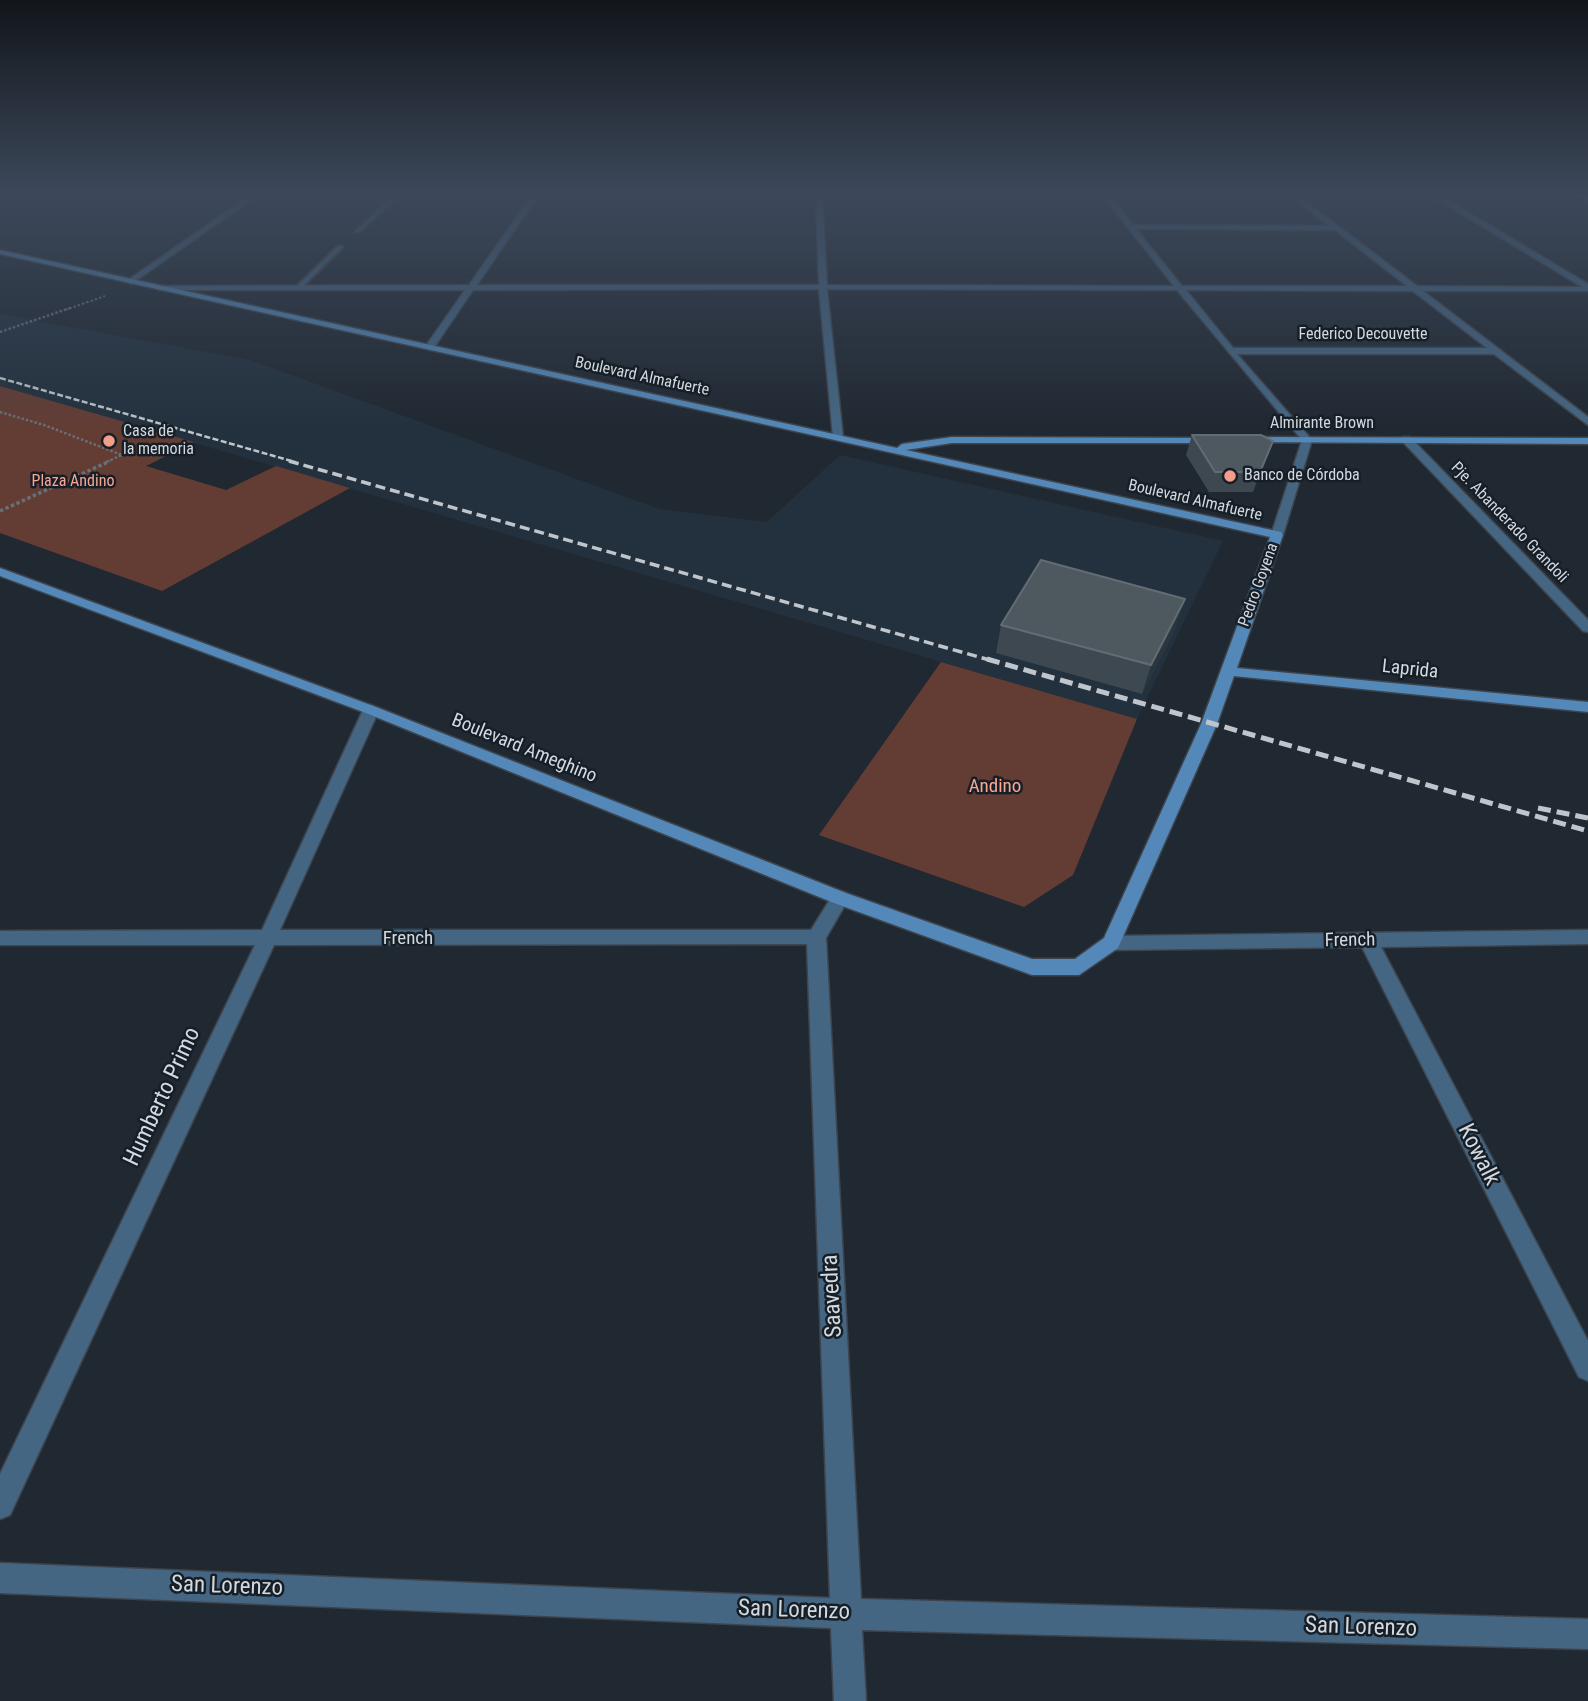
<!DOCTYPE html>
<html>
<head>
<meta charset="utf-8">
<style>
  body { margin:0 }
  canvas { display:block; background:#202831 }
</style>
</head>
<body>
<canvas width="1588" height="1701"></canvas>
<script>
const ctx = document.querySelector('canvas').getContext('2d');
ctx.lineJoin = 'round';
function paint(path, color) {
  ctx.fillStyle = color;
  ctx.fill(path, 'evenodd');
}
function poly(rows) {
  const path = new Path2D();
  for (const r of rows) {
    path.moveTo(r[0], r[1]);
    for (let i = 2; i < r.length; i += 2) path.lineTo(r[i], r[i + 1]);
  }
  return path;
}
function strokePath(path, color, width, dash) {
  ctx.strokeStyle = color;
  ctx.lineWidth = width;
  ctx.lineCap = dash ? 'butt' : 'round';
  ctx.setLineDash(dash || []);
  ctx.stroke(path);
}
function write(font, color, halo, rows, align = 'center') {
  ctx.font = font + ' "Roboto Condensed",sans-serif';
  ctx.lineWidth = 5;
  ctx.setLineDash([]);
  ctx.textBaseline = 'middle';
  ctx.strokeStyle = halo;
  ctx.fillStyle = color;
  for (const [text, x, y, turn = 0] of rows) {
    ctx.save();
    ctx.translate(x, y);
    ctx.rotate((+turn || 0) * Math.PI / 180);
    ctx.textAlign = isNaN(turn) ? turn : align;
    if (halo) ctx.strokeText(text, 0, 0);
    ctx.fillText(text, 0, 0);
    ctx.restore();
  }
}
const built = poly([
  [0,314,250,360,659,509,767,522,840,455,1223,541,1137,719,0,386]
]);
const green = poly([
  [0,386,194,442,146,466,226,490,276,466,350,488,162,591,0,533],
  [941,662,1137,719,1073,875,1024,907,819,835]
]);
const pathFar2 = poly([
  [65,310,105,296]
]);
const pathFar1 = poly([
  [0,332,70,308],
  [0,412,44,425,122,455,106,462]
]);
const path = poly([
  [0,511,110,461]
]);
const service = poly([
  [396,193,401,194,359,232,355,232,396,193],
  [338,246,343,247,300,289,296,289,296,287,338,246]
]);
const minor = poly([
  [0,192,1588,192,1588,196,1441,196,1588,284,1588,291,1423,291,1588,417,1588,425,1494,354,1237,354,1312,440,1283,535,1277,539,1271,535,1302,440,1177,290,827,289,843,437,838,440,833,437,819,289,473,290,433,349,430,350,425,347,465,290,159,290,155,288,159,286,469,285,531,196,257,196,131,284,128,280,249,196,0,196,0,192],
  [538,196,816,196,819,285,477,285,538,196],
  [822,196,1103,196,1174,286,827,285,822,196],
  [1110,196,1291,196,1329,226,1133,225,1110,196],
  [1299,196,1432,196,1582,287,1417,286,1299,196],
  [1136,229,1335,230,1407,286,1182,286,1136,229],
  [1186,290,1413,291,1487,348,1233,348,1186,290],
  [1402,437,1410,437,1588,620,1588,632,1583,631,1402,441,1402,437],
  [371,705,379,710,280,930,811,930,834,893,840,891,846,893,849,898,826,938,861,1599,1588,1619,1588,1649,862,1630,866,1701,834,1701,831,1628,0,1593,0,1563,830,1598,807,944,274,945,10,1515,0,1519,0,1474,255,945,0,945,0,931,262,930,363,710,371,705],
  [1588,930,1588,944,1381,947,1588,1341,1588,1381,1579,1377,1362,947,1111,950,1104,948,1101,943,1104,938,1111,936,1588,930]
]);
const secondary = poly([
  [1569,192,1577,192,1588,197,1588,202,1569,192],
  [0,250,897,448,902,444,952,437,1218,438,1219,440,1214,443,952,443,906,450,1281,532,1283,535,1237,668,1588,702,1588,712,1234,676,1217,724,1118,948,1079,975,1032,975,834,903,366,713,0,576,0,568,376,707,846,893,1032,959,1075,959,1104,938,1201,724,1270,537,0,254,0,250],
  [1249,437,1588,438,1588,444,1245,442,1244,440,1249,437]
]);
const railFar2 = poly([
  [0,378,295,462]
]);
const railFar1 = poly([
  [289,461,993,661]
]);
const rail = poly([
  [987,659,1588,831],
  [1538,808,1588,818]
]);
const wall = poly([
  [1192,435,1273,441,1253,492,1209,492,1186,455],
  [1001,625,1176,627,1142,694,996,653]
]);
const shadedWall = poly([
  [1273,441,1266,460,1253,492,1260,472],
  [1185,599,1176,627,1142,694,1151,665]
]);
const building = poly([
  [1192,435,1261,435,1273,441,1260,472,1215,472,1192,435],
  [1041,560,1185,599,1151,665,1001,625,1041,560]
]);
const markers = [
  [109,441,7,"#f49e89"],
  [1230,476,7,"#f49e89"]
];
const farStreetnames = [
  ["Federico Decouvette",1363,335],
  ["Boulevard Almafuerte",642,377,12],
  ["Almirante Brown",1322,424],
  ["Boulevard Almafuerte",1195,501,13],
  ["Pje. Abanderado Grandoli",1509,523,46],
  ["Pedro Goyena",1259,585,-70]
];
const farPoinames = [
  ["Casa de",123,432],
  ["la memoria",123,450],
  ["Banco de Córdoba",1244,476]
];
const farParknames = [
  ["Plaza Andino",73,482]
];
const streetNames = [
  ["Laprida",1410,670,6],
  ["Boulevard Ameghino",524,749,22],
  ["French",408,939],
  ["French",1350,941,-1]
];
const parkNames = [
  ["Andino",995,787]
];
const nearStreetnames = [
  ["Humberto Primo",163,1097,-65],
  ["Kowalk",1478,1155,63],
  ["Saavedra",833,1296,-93],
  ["San Lorenzo",227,1587,2],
  ["San Lorenzo",794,1611,2],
  ["San Lorenzo",1361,1628,2]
];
paint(built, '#23313e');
paint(green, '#633d34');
strokePath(service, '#3d444d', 4);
strokePath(minor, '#3d444d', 3);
strokePath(secondary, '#3d444d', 3);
strokePath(pathFar2, '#686f77', 2, [2.5, 2]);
strokePath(pathFar1, '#686f77', 2.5, [2.5, 2]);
strokePath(path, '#686f77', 3.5, [3.5, 2.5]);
paint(service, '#456683');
paint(minor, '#456683');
paint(secondary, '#5388b8');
strokePath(railFar2, '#bfc5ca', 2.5, [6, 2.5]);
strokePath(railFar1, '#bfc5ca', 3.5, [10, 5]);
strokePath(rail, '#bfc5ca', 5, [13, 6]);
paint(wall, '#3e4850');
paint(shadedWall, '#2b353d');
paint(building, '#4e585f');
strokePath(building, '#636c73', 2);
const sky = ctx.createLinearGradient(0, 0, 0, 430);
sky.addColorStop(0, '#12161b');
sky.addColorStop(0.45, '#3c485a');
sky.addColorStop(1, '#3c485a00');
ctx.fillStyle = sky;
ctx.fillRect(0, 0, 1588, 430);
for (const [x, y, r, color] of markers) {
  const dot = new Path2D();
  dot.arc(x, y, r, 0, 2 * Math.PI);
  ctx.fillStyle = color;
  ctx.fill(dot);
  strokePath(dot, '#161f27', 2.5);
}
write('16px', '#d3d9de', '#161f27', farStreetnames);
write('16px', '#d3d9de', '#161f27', farPoinames, 'left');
write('16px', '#fba691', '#161f27', farParknames);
write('19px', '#d3d9de', '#161f27', streetNames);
write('19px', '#fba691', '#161f27', parkNames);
write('23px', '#d3d9de', '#161f27', nearStreetnames);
</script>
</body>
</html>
